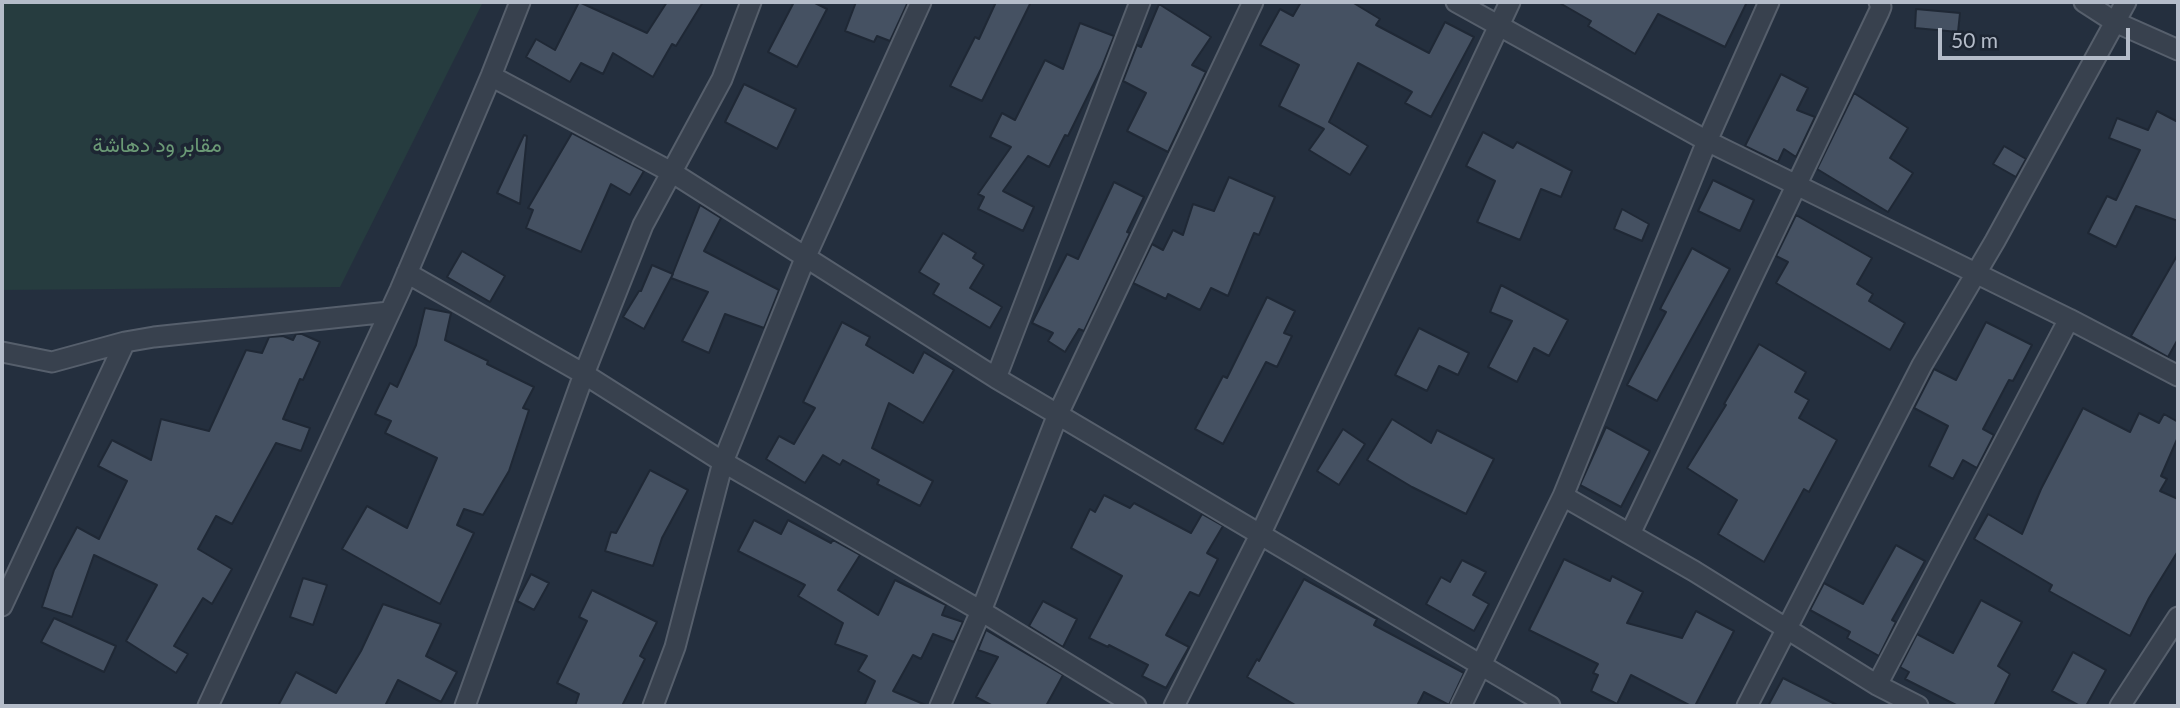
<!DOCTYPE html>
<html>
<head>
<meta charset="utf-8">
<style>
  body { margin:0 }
  #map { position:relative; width:2180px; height:708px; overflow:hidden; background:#242f3e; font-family:Lato,sans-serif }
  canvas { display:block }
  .frame { position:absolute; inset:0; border:4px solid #b4bcc9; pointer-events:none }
  .scale { position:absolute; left:1938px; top:28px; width:192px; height:32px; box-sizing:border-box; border:4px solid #b4bcc9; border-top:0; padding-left:9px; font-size:21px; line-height:24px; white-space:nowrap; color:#b4bcc9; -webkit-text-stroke:5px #1d2633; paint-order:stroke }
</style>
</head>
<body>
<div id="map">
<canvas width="2180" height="708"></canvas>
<div class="frame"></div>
<div class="scale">50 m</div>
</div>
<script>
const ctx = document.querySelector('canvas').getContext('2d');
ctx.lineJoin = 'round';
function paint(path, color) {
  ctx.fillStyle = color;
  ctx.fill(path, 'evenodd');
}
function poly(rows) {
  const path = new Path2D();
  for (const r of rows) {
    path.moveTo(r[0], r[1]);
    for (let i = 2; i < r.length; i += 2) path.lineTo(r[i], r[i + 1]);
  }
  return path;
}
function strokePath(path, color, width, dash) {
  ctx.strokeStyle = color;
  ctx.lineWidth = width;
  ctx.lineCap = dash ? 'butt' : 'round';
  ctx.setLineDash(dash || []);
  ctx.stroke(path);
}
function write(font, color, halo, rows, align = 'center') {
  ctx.font = font + ' Lato,Vazirmatn,sans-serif';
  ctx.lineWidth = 7;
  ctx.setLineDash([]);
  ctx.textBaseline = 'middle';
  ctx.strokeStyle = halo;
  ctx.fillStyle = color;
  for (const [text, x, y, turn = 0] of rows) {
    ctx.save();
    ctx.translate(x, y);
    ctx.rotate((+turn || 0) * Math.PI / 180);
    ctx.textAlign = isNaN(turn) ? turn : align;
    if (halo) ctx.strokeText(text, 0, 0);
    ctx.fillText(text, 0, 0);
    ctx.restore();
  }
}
const green = poly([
  [2,2,483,2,340,287,2,290]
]);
const building = poly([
  [579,2,647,33,667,2,703,2,676,46,672,44,653,77,613,53,603,74,581,63,570,82,526,57,536,39,555,50,579,2],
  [794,2,813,2,827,9,797,67,768,52,794,2],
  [856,2,908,2,890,41,877,36,874,42,845,31,856,2],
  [996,2,1031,2,982,101,950,86,975,37,979,39,996,2],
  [1301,2,1352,2,1380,19,1376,25,1429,53,1445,22,1474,37,1431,117,1405,103,1412,92,1358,63,1329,122,1368,146,1350,175,1309,150,1324,129,1279,106,1299,65,1260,45,1280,9,1293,16,1301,2],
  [1558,2,1747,2,1725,47,1658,14,1635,54,1588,26,1591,21,1558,2],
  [1159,4,1211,37,1192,65,1206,72,1168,152,1127,131,1146,93,1123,81,1137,45,1141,47,1159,4],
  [1916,9,1960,13,1958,32,1915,28,1916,9],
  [1080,23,1114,36,1101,69,1068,136,1065,135,1049,167,1028,156,1003,191,1034,207,1023,231,978,209,984,197,978,194,1011,147,990,137,1002,113,1015,120,1045,60,1063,69,1080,23],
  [1781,74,1808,88,1797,110,1815,117,1796,157,1784,149,1778,162,1745,146,1781,74],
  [744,84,796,109,777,149,725,122,744,84],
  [1854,93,1908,128,1890,158,1913,173,1888,212,1817,169,1854,93],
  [2157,111,2178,122,2178,221,2136,206,2116,247,2088,233,2107,196,2116,200,2140,150,2109,138,2117,118,2148,130,2157,111],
  [1483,132,1513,148,1517,142,1572,171,1561,197,1541,189,1520,240,1477,222,1495,181,1466,166,1483,132],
  [572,133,644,171,630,195,611,184,581,252,526,228,533,210,528,208,572,133],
  [524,135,527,136,520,204,497,193,524,135],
  [2004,146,2026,159,2016,177,1993,164,2004,146],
  [1229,177,1275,197,1259,235,1254,233,1228,296,1211,288,1200,310,1168,294,1166,299,1133,283,1152,244,1163,250,1173,230,1183,235,1193,204,1214,211,1229,177],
  [1713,180,1754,200,1740,231,1698,211,1713,180],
  [1114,182,1144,197,1127,232,1130,233,1084,331,1079,329,1065,352,1048,341,1053,333,1032,323,1067,254,1078,259,1114,182],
  [700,205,721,218,704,251,779,290,764,328,725,314,709,353,682,341,708,292,671,278,700,205],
  [1622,209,1649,224,1642,241,1614,229,1622,209],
  [1796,215,1872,258,1857,284,1873,294,1869,301,1905,323,1890,350,1776,283,1788,262,1776,256,1796,215],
  [943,233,976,253,973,258,984,265,970,288,1002,307,990,328,933,294,939,284,919,272,943,233],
  [1692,248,1730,269,1657,401,1627,385,1666,312,1660,309,1692,248],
  [462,251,505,276,490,302,447,277,462,251],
  [2178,254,2178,339,2168,357,2131,336,2178,254],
  [652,265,673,274,644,329,623,317,639,291,641,291,652,265],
  [1501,285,1568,320,1549,356,1534,348,1517,382,1488,367,1512,321,1490,312,1501,285],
  [1267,297,1295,311,1284,333,1292,336,1277,367,1266,362,1223,444,1195,429,1223,376,1227,378,1267,297],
  [425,308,451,313,445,340,488,361,487,364,534,387,523,408,529,410,509,471,483,515,464,509,457,525,474,533,440,604,342,549,367,506,407,528,437,458,385,433,391,421,375,414,390,383,397,387,416,345,425,308],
  [842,322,870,337,866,345,913,373,924,352,954,370,923,423,889,403,872,448,933,481,920,506,877,484,879,480,843,460,840,465,823,455,805,483,766,459,779,436,794,444,815,408,803,402,842,322],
  [1986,322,2032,345,2013,381,2009,380,1983,429,1994,435,1977,468,1963,460,1953,479,1929,466,1948,426,1914,408,1934,369,1956,380,1986,322],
  [1419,328,1469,353,1458,375,1439,366,1427,391,1395,375,1419,328],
  [296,334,302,334,320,342,303,380,300,379,283,419,310,428,301,451,276,443,232,524,216,516,198,549,232,569,212,604,203,598,174,646,188,654,176,673,126,641,157,585,94,555,72,617,42,607,54,570,77,527,99,539,127,481,98,466,112,440,151,460,161,419,209,431,246,350,262,353,269,337,283,336,293,340,296,334],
  [1759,344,1806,372,1795,392,1809,400,1799,418,1837,440,1809,492,1804,489,1764,562,1718,534,1737,500,1687,468,1726,405,1724,404,1759,344],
  [2083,408,2130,432,2139,413,2159,423,2164,414,2178,422,2178,437,2161,476,2167,479,2160,491,2178,499,2178,551,2149,598,2130,636,2049,591,2052,585,1974,539,1988,514,2022,534,2041,489,2083,408],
  [1392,419,1431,443,1437,430,1494,459,1466,514,1412,487,1367,460,1392,419],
  [1606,427,1650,451,1621,507,1580,485,1606,427],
  [1343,429,1365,444,1339,485,1317,471,1343,429],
  [650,470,688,490,662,538,653,566,605,551,611,532,616,533,650,470],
  [1104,495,1130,508,1134,503,1191,533,1202,514,1223,526,1207,553,1218,559,1199,596,1190,592,1166,635,1189,647,1166,688,1142,676,1148,665,1109,645,1108,647,1089,638,1122,576,1071,548,1090,509,1095,512,1104,495],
  [754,520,781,534,788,520,831,543,833,540,860,555,838,590,878,615,895,580,946,605,942,615,963,622,954,642,933,634,921,659,913,655,893,691,928,706,864,706,875,681,858,671,867,656,835,644,843,623,798,596,805,585,738,551,754,520],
  [1896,545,1925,561,1892,620,1896,622,1879,656,1847,638,1850,632,1810,610,1824,583,1863,604,1896,545],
  [1564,559,1610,581,1612,576,1643,592,1627,623,1682,638,1696,611,1734,631,1695,706,1691,706,1631,675,1617,704,1591,691,1598,675,1593,673,1598,664,1529,630,1564,559],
  [1462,560,1486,572,1473,595,1489,604,1474,631,1426,604,1441,577,1450,582,1462,560],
  [531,574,549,583,534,610,517,601,531,574],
  [303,578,327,585,313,625,290,617,303,578],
  [1304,579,1377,619,1374,625,1464,673,1449,705,1424,692,1417,706,1297,706,1247,677,1257,659,1259,661,1304,579],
  [592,590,657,622,640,656,645,659,622,706,575,706,579,694,557,683,587,621,579,617,592,590],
  [1981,600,2022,622,1998,666,2010,674,1994,706,1958,706,1905,679,1909,672,1900,667,1917,634,1953,653,1981,600],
  [1043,601,1077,619,1063,647,1029,626,1043,601],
  [383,604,441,624,426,656,457,672,441,702,398,680,385,706,278,706,296,672,336,693,361,651,383,604],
  [54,618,116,646,104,672,41,642,54,618],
  [986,630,1063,675,1046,706,993,706,976,697,998,657,978,650,986,630],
  [2073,652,2106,670,2086,706,2080,706,2052,691,2073,652],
  [1783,678,1839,706,1768,706,1783,678]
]);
const minor = poly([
  [1456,2,1707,141,2069,319,2178,376],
  [2084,2,2115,22,2178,50],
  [491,76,673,173,996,378,1550,706],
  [407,273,584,374,723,462,981,611,1136,706],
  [2,352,52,362,125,342,154,337,389,312],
  [996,378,1140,2],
  [1563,496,1694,571,1877,685,1918,706],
  [1630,534,1879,12,1881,7,1879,2],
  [2,606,125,342],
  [1877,685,2069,319],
  [208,706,400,290,491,76,520,2],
  [465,706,584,374,643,225,722,79,751,2],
  [653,706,675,647,723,462,806,256,921,2],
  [940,706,981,611,1058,414,1253,2],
  [1174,706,1260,535,1510,2],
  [1461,706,1563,496,1707,141,1769,2],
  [1747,706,1922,365,1995,241,2126,2],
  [2120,706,2178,617]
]);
const parkNames = [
  ["مقابر ود دهاشة",157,145]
];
paint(green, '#263c3f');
paint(building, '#455162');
strokePath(building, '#1f2835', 2);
strokePath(minor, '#565f6c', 23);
strokePath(minor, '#38414e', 19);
write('21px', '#6b9a76', '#1d2633', parkNames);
</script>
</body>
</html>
